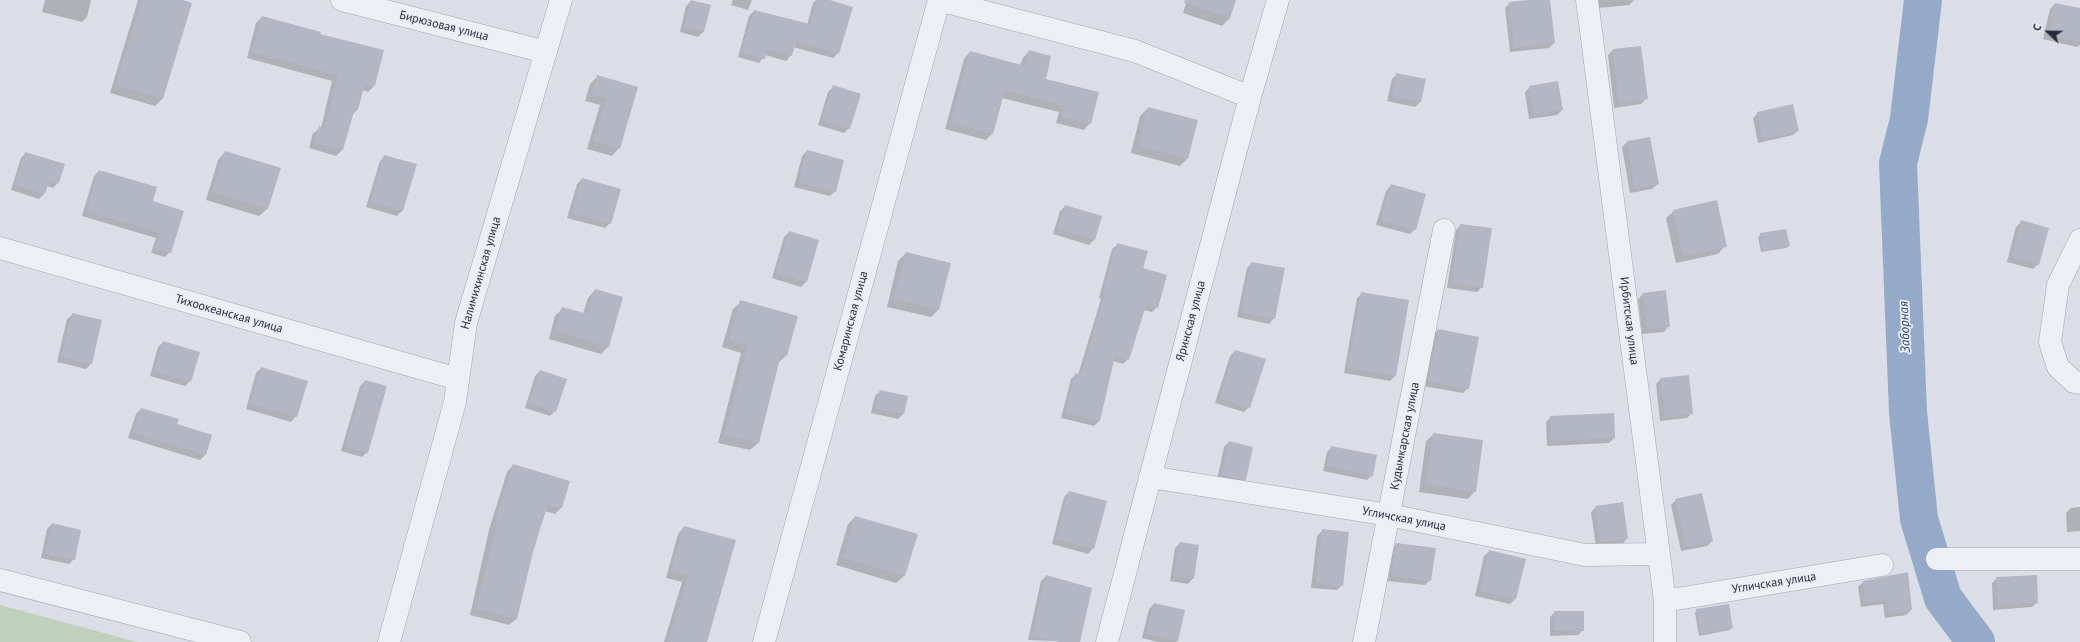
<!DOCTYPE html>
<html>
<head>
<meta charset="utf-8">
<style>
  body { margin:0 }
  #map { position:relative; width:2080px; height:642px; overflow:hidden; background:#dbdee6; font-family:"PT Sans",sans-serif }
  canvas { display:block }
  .north { position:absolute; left:2028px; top:12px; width:40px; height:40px; -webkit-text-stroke:3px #eaedf4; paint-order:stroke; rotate:292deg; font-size:11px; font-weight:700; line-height:16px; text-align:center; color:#252c3c }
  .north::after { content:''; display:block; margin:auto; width:14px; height:18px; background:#252c3c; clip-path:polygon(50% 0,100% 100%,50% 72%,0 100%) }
</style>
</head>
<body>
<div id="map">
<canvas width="2080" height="642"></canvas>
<div class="north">С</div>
</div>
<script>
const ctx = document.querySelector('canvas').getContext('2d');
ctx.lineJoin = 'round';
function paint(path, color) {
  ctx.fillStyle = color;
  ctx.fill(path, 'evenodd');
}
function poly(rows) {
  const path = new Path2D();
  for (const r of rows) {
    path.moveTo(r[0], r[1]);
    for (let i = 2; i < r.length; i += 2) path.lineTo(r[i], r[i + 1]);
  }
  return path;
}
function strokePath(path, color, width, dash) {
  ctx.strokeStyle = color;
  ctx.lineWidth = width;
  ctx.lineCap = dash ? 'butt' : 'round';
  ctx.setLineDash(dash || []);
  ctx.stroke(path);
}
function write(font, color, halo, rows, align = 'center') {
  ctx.font = font + ' "PT Sans",sans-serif';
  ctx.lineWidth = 3.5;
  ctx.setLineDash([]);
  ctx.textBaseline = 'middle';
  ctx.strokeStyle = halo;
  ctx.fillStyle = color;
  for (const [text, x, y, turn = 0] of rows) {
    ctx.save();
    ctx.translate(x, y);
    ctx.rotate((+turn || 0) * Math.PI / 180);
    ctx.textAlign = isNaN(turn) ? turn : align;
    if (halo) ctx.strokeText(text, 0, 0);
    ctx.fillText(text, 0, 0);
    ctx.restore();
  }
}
const green = poly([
  [0,605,137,642,0,642]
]);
const shadow = poly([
  [45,0,91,0,87,17,82,22,42,12],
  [138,0,180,0,191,3,162,99,155,106,110,93],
  [733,0,752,0,748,10,731,5],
  [816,0,827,0,838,53,833,58,793,47,791,55,786,61,765,55,759,63,738,57,749,16,754,11,807,25,813,3],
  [1187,0,1235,0,1230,18,1222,26,1183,13],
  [1537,0,1549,0,1554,43,1549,48,1510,52,1505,8,1510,3],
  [1598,0,1634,0,1629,5,1599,8],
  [691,1,710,6,703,32,698,37,680,32,686,6],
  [2055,4,2080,9,2080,45,2077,47,2043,39,2050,9],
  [262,17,374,86,368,92,362,90,358,109,352,115,342,150,336,156,309,148,313,133,321,128,332,81,247,58,256,23],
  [1640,47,1646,99,1641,104,1614,108,1608,55,1613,50],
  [1029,51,1045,80,1090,123,1084,130,1056,123,1059,112,1002,98,993,133,986,140,945,129,964,59,970,52,1020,66,1023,58],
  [1397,74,1420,102,1415,107,1387,101,1392,79],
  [598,76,637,88,619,148,612,156,587,149,600,105,585,101,590,84],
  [833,87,849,128,844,133,818,125,828,92],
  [1530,87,1562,110,1557,115,1529,119,1525,92],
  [1148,108,1187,159,1180,166,1131,153,1140,116],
  [1758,113,1798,130,1793,135,1758,143,1753,118],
  [1627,142,1658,184,1652,189,1630,193,1622,147],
  [807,151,835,191,830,196,794,187,802,156],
  [225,152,279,169,267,209,259,216,206,200,218,160],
  [26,153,63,164,58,183,53,188,47,186,44,194,39,199,11,190,21,158],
  [385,156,402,211,397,216,366,207,380,161],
  [99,171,151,202,170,252,165,257,151,253,156,238,82,216,94,176],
  [582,179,610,223,605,228,567,218,577,184],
  [1391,185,1415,229,1410,234,1376,225,1386,191],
  [1065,206,1094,240,1089,245,1053,234,1060,211],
  [1674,211,1725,246,1718,254,1676,263,1666,218],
  [2021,222,2038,264,2033,269,2007,262,2016,227],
  [1461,225,1482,287,1477,292,1447,288,1456,230],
  [789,232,806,282,801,287,772,278,784,237],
  [1761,234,1789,246,1786,248,1761,252,1758,237],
  [1118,244,1142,269,1157,307,1152,312,1143,310,1128,359,1123,364,1113,361,1099,421,1094,426,1061,418,1071,379,1076,374,1078,375,1101,299,1099,298,1112,249],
  [906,253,938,310,931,317,887,307,898,261],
  [1252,263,1274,318,1269,324,1237,317,1247,268],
  [595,290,609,346,601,354,549,339,555,316,563,308,583,314,588,298],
  [1362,293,1395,376,1390,381,1344,373,1357,298],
  [1643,294,1669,326,1664,332,1642,334,1638,299],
  [741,302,786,356,778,363,758,443,750,450,718,443,741,353,722,347,733,309],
  [73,314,101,321,91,364,86,369,57,362,67,319],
  [1438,330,1468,388,1463,393,1423,386,1433,335],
  [163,342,190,381,185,386,150,376,158,347],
  [1235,351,1249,407,1244,412,1215,403,1230,356],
  [261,368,296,416,291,422,246,409,256,373],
  [540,371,555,411,550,416,525,408,535,376],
  [1661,379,1692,413,1687,418,1660,421,1656,384],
  [365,381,367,452,362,457,341,451,360,386],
  [880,391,907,397,903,414,898,419,871,413,875,396],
  [141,409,176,425,205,455,200,460,128,438,136,414],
  [1551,417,1614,438,1609,443,1547,446,1546,422],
  [1434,434,1475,491,1468,499,1419,492,1426,441],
  [1229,442,1245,479,1240,484,1217,480,1224,447],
  [1332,447,1372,475,1367,480,1323,471,1327,452],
  [513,465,561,508,555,514,545,511,532,551,516,619,509,625,470,615,489,530,507,472],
  [1069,492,1093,548,1088,554,1052,544,1064,497],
  [1676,500,1712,541,1707,546,1681,551,1671,505],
  [1596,507,1627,539,1622,544,1596,547,1591,512],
  [2080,507,2080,531,2067,532,2066,513,2071,508],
  [855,517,916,535,904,576,896,583,836,565,848,524],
  [52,524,74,559,69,564,41,558,47,529],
  [684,527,706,642,664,642,682,582,666,578,678,534],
  [1322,531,1342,585,1337,590,1311,588,1317,536],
  [1180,543,1193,578,1188,584,1170,581,1175,548],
  [1396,544,1430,580,1425,585,1388,581,1391,549],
  [1490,551,1515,599,1510,604,1475,596,1484,556],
  [1046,576,1068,581,1079,642,1028,640,1041,581],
  [1997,578,2037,602,2032,607,1993,610,1992,583],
  [1863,582,1911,610,1906,615,1885,618,1883,604,1861,607,1858,587],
  [1154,604,1177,640,1176,642,1158,642,1142,638,1149,609],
  [1697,610,1732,627,1730,630,1699,636,1695,613],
  [1555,612,1583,630,1578,635,1550,636,1550,617]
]);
const river = poly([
  [1923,0,1909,119,1898,163,1908,412,1919,519,1943,598,1976,642]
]);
const building = poly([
  [142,0,183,0,192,3,163,99,116,85],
  [691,0,711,5,704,32,684,27],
  [817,0,830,0,853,7,839,54,796,41,792,56,767,49,765,59,742,53,754,10,810,24],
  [1185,0,1236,0,1230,18,1184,3],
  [1528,0,1550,0,1555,43,1514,48,1509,2],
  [2055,3,2080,8,2080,42,2048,35],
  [262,16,321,32,320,34,384,50,375,86,365,84,358,109,355,108,343,150,314,142,319,126,325,128,338,75,252,52],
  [1641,46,1648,99,1619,103,1613,49],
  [1029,50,1051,56,1046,79,1099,92,1091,124,1062,117,1065,106,1005,90,993,134,951,122,970,51,1025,66],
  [1396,73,1426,79,1421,102,1392,97],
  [597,75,638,87,620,149,594,141,607,98,592,94],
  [1558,81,1563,110,1534,115,1529,86],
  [833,85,861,94,850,129,822,120],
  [1793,104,1799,131,1763,139,1757,112],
  [1148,107,1198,120,1188,159,1138,146],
  [1650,137,1659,184,1635,188,1627,141],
  [807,150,844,160,836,192,799,182],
  [225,151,281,168,268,209,212,192],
  [25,152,65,164,59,183,49,181,45,194,15,185],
  [384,155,417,164,403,211,371,202],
  [99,170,157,187,153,201,184,211,171,253,155,248,160,233,87,211],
  [582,178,621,189,611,224,572,213],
  [1391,184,1426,194,1416,230,1381,220],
  [1717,200,1727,247,1683,256,1673,210],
  [1065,205,1102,216,1095,240,1058,229],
  [2021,220,2049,228,2039,265,2012,257],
  [1460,224,1492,228,1483,288,1452,283],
  [1786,229,1790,246,1763,251,1760,233],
  [789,231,819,240,807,282,776,273],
  [1117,243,1148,251,1143,268,1167,275,1158,308,1146,305,1129,360,1115,356,1100,421,1066,413,1075,373,1081,375,1105,294,1103,293],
  [906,252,951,263,939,310,894,299],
  [1251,262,1285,268,1275,319,1241,312],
  [595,289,623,297,609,347,555,331,562,307,588,314],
  [1666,290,1670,327,1647,329,1643,293],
  [1361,292,1409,300,1396,376,1348,368],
  [740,300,798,316,787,356,781,354,759,443,725,435,748,345,729,340],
  [72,313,102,320,92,364,61,357],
  [1438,329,1479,337,1469,389,1428,381],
  [163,341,200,352,191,382,154,371],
  [1235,350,1266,359,1250,408,1220,398],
  [261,367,308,381,297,417,250,404],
  [540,370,567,379,556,412,529,403],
  [1689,375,1693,414,1665,417,1660,378],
  [365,380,387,386,368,453,345,446],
  [880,390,908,396,904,414,875,408],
  [141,408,179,419,177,424,212,435,206,455,133,433],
  [1614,413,1615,438,1551,441,1550,416],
  [1433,433,1483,440,1476,492,1426,484],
  [1229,441,1253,447,1246,480,1222,475],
  [1331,446,1377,455,1373,476,1327,466],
  [513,464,570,481,562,508,548,504,533,552,517,619,476,609,497,524,495,523],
  [1069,491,1107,501,1094,549,1056,539],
  [1702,493,1713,541,1686,547,1675,499],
  [1623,502,1628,539,1600,542,1595,506],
  [855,516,918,534,905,576,843,558],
  [52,523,81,530,75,560,45,554],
  [684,526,736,540,707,642,668,642,688,576,671,571],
  [1322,529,1349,532,1343,586,1316,583],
  [1180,542,1199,545,1194,579,1174,576],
  [1396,543,1436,548,1431,581,1392,576],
  [1489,550,1526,559,1516,599,1480,591],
  [1908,572,1912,610,1889,613,1887,599,1865,602,1863,581],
  [1046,575,1092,588,1080,642,1060,642,1032,636],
  [2037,575,2038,603,1998,605,1996,577],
  [1154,603,1185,610,1178,641,1147,634],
  [1729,604,1733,628,1701,634,1696,609],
  [1554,611,1584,611,1584,631,1554,631]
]);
const minor = poly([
  [342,0,546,52],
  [939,0,1135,51,1250,97],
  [1587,0,1665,601,1665,642],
  [2080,240,2058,285,2050,342,2058,367,2074,382,2080,383],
  [0,248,458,379],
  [1150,477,1389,515,1585,555,1658,554],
  [1937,559,2080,559],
  [0,580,240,642],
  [1665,601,1882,565],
  [389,642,455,402,466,323,561,0],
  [764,642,939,0],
  [1107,642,1250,97,1278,0],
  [1364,642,1444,230]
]);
const streetNames = [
  ["Бирюзовая улица",444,26,14],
  ["Налимихинская улица",481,273,-74],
  ["Тихоокеанская улица",229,314,16],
  ["Комаринская улица",851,321,-75],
  ["Яринская улица",1191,321,-75],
  ["Ирбитская улица",1629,321,83],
  ["Кудымкарская улица",1405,436,-79],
  ["Угличская улица",1404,519,11],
  ["Угличская улица",1774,583,-9]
];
const waterNames = [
  ["Заборная",1905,327,-92]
];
paint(green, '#bfd0bc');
paint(shadow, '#0003');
strokePath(river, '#94aac8', 38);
paint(building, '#b2b7c3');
strokePath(minor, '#a1a5b0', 23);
strokePath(minor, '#edeff4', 22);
write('12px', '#252c3c', '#eaedf4', streetNames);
write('italic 13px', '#2e4871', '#eaedf4', waterNames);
</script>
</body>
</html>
